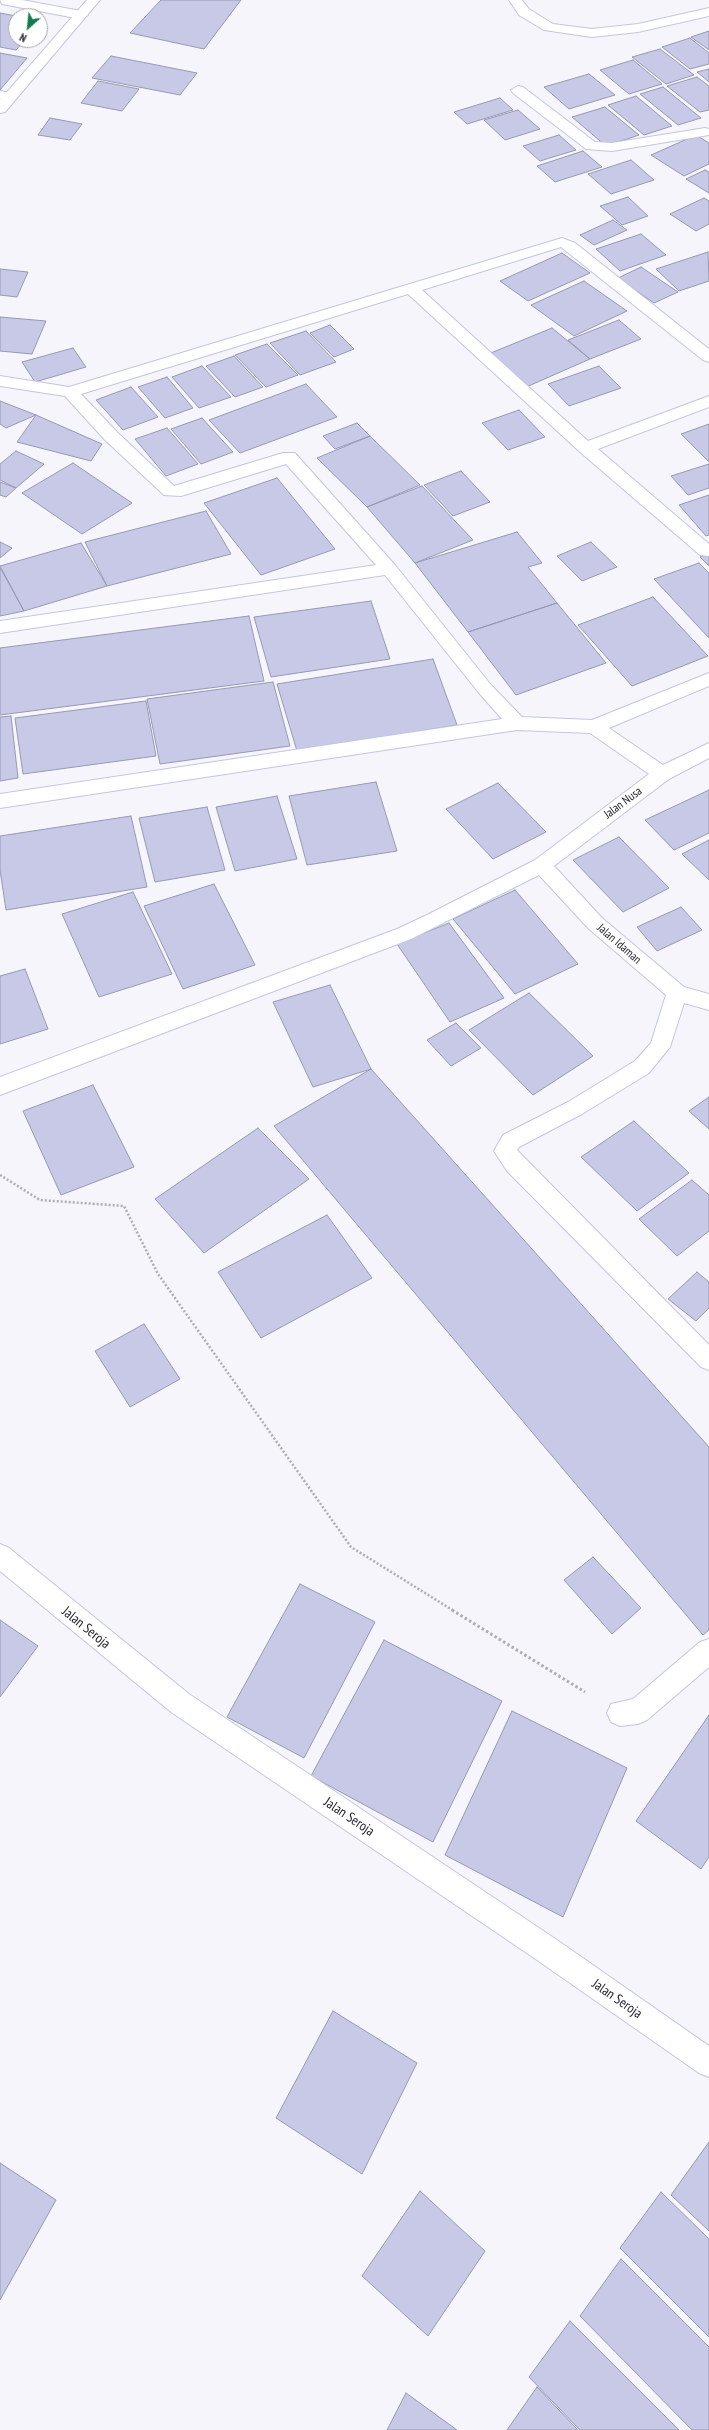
<!DOCTYPE html>
<html>
<head>
<meta charset="utf-8">
<style>
  body { margin:0 }
  #map { position:relative; width:709px; height:2430px; overflow:hidden; background:#f5f5fb; font-family:"PT Sans Narrow",sans-serif }
  canvas { display:block }
  .north { position:absolute; left:8px; top:8px; width:40px; height:40px; box-sizing:border-box; background:#fff; border:1px solid #a7a7ab; border-radius:50%; rotate:207deg; font-size:11px; font-weight:700; line-height:16px; text-align:center; color:#22232e }
  .north::after { content:''; display:block; margin:auto; width:14px; height:18px; background:#157951; clip-path:polygon(50% 0,100% 100%,50% 72%,0 100%) }
</style>
</head>
<body>
<div id="map">
<canvas width="709" height="2430"></canvas>
<div class="north">N</div>
</div>
<script>
const ctx = document.querySelector('canvas').getContext('2d');
ctx.lineJoin = 'round';
function paint(path, color) {
  ctx.fillStyle = color;
  ctx.fill(path, 'evenodd');
}
function poly(rows) {
  const path = new Path2D();
  for (const r of rows) {
    path.moveTo(r[0], r[1]);
    for (let i = 2; i < r.length; i += 2) path.lineTo(r[i], r[i + 1]);
  }
  return path;
}
function strokePath(path, color, width, dash) {
  ctx.strokeStyle = color;
  ctx.lineWidth = width;
  ctx.lineCap = dash ? 'butt' : 'round';
  ctx.setLineDash(dash || []);
  ctx.stroke(path);
}
function write(font, color, halo, rows, align = 'center') {
  ctx.font = font + ' "PT Sans Narrow",sans-serif';
  ctx.lineWidth = 3;
  ctx.setLineDash([]);
  ctx.textBaseline = 'middle';
  ctx.strokeStyle = halo;
  ctx.fillStyle = color;
  for (const [text, x, y, turn = 0] of rows) {
    ctx.save();
    ctx.translate(x, y);
    ctx.rotate((+turn || 0) * Math.PI / 180);
    ctx.textAlign = isNaN(turn) ? turn : align;
    if (halo) ctx.strokeText(text, 0, 0);
    ctx.fillText(text, 0, 0);
    ctx.restore();
  }
}
const building = poly([
  [161,0,241,0,204,49,130,33,161,0],
  [0,13,16,16,16,40,25,40,16,50,0,47,0,13],
  [709,31,709,50,691,37,709,31],
  [690,38,709,53,709,64,690,69,662,47,690,38],
  [660,49,694,75,666,84,632,57,660,49],
  [0,53,27,58,0,90,0,53],
  [111,56,197,73,180,95,92,78,111,56],
  [633,60,662,84,629,94,600,70,633,60],
  [709,69,709,82,697,72,709,69],
  [589,74,615,95,569,109,544,87,589,74],
  [697,77,709,86,709,110,700,112,667,86,697,77],
  [98,81,139,89,122,111,81,103,98,81],
  [663,87,701,118,678,125,640,94,663,87],
  [636,96,672,126,644,135,608,105,636,96],
  [500,98,513,110,467,124,454,112,500,98],
  [605,107,639,135,606,146,572,117,605,107],
  [518,110,540,129,505,140,484,120,518,110],
  [50,118,82,124,70,140,38,135,50,118],
  [559,135,576,150,540,161,523,146,559,135],
  [696,135,709,143,709,164,684,176,651,155,696,135],
  [583,151,602,167,555,182,537,166,583,151],
  [631,160,654,180,611,194,588,174,631,160],
  [705,170,709,172,709,193,686,179,705,170],
  [628,197,648,216,622,225,600,206,628,197],
  [704,198,709,201,709,224,696,231,670,214,704,198],
  [613,220,627,230,594,245,580,235,613,220],
  [641,234,666,255,620,271,596,249,641,234],
  [708,252,709,281,679,291,656,269,708,252],
  [562,253,590,273,528,301,500,281,562,253],
  [641,267,678,292,654,303,618,278,641,267],
  [0,269,28,272,17,297,0,295,0,269],
  [584,281,627,311,574,336,531,305,584,281],
  [0,317,46,321,32,354,0,351,0,317],
  [619,320,641,339,590,359,568,340,619,320],
  [330,325,354,349,334,357,310,333,330,325],
  [552,328,590,359,524,388,486,355,552,328],
  [306,331,336,362,300,375,270,343,306,331],
  [267,344,298,375,266,387,235,355,267,344],
  [73,348,86,367,35,382,22,362,73,348],
  [234,356,263,387,235,397,206,366,234,356],
  [202,366,231,397,199,408,172,377,202,366],
  [599,366,621,388,569,406,548,384,599,366],
  [167,377,193,408,165,418,138,387,167,377],
  [306,384,337,417,240,453,209,420,306,384],
  [131,387,158,417,123,430,96,400,131,387],
  [0,401,36,415,6,428,0,424,0,401],
  [519,410,545,437,508,450,482,423,519,410],
  [36,415,102,444,91,461,17,442,36,415],
  [202,418,233,452,201,464,171,429,202,418],
  [357,423,370,436,335,449,323,436,357,423],
  [709,424,709,462,681,434,709,424],
  [167,428,198,464,166,476,135,439,167,428],
  [370,436,420,485,367,507,317,458,370,436],
  [16,451,44,464,16,488,0,480,0,464,16,451],
  [73,463,132,503,82,534,22,493,73,463],
  [709,464,709,488,688,495,671,476,709,464],
  [461,471,490,502,453,516,424,485,461,471],
  [277,478,335,549,261,575,204,503,277,478],
  [0,482,16,488,6,497,0,495,0,482],
  [422,486,473,540,415,563,367,507,422,486],
  [709,495,709,535,706,536,679,505,709,495],
  [206,511,231,554,107,586,85,542,206,511],
  [517,532,542,563,528,567,557,603,468,632,415,563,517,532],
  [0,542,12,548,0,558,0,542],
  [591,542,617,567,582,581,557,556,591,542],
  [81,543,107,586,24,611,0,566,81,543],
  [709,553,709,566,700,557,709,553],
  [699,563,709,573,709,638,654,579,699,563],
  [0,568,2,571,24,611,0,616,0,568],
  [653,597,708,656,632,686,578,625,653,597],
  [371,601,390,659,271,677,254,617,371,601],
  [557,603,606,663,516,695,468,632,557,603],
  [249,616,264,681,0,715,0,648,249,616],
  [433,659,457,725,297,751,277,684,433,659],
  [273,682,290,746,160,764,147,699,273,682],
  [146,701,156,756,23,774,15,718,146,701],
  [11,716,18,778,0,781,0,717,11,716],
  [376,782,397,851,307,865,289,796,376,782],
  [498,783,546,832,493,859,446,809,498,783],
  [709,790,709,833,674,850,645,820,709,790],
  [277,796,297,859,235,871,216,807,277,796],
  [207,807,225,870,155,882,139,818,207,807],
  [131,816,147,887,6,910,0,870,0,836,131,816],
  [619,837,669,888,623,912,573,860,619,837],
  [709,840,709,880,682,854,709,840],
  [214,884,255,965,183,989,144,906,214,884],
  [515,890,578,964,515,994,453,919,515,890],
  [133,892,172,974,99,997,62,914,133,892],
  [681,907,702,930,657,951,637,927,681,907],
  [449,923,504,998,450,1022,397,944,449,923],
  [25,969,48,1029,0,1044,0,976,25,969],
  [330,985,371,1069,313,1087,273,1002,330,985],
  [529,993,593,1056,533,1095,469,1030,529,993],
  [456,1023,481,1048,451,1066,427,1040,456,1023],
  [371,1069,709,1447,709,1630,703,1635,274,1126,371,1069],
  [93,1085,134,1167,61,1195,23,1111,93,1085],
  [709,1097,709,1129,689,1111,709,1097],
  [634,1121,689,1173,637,1211,581,1157,634,1121],
  [258,1128,309,1179,204,1253,155,1199,258,1128],
  [692,1180,709,1195,709,1231,677,1256,639,1219,692,1180],
  [327,1215,372,1278,261,1338,218,1272,327,1215],
  [697,1272,709,1282,709,1308,696,1321,668,1299,697,1272],
  [144,1324,180,1379,130,1407,95,1351,144,1324],
  [593,1557,641,1608,612,1634,564,1580,593,1557],
  [300,1584,375,1622,304,1758,227,1717,300,1584],
  [0,1620,38,1646,0,1697,0,1620],
  [384,1640,502,1701,433,1842,311,1776,384,1640],
  [512,1711,627,1768,563,1917,445,1855,512,1711],
  [709,1715,709,1857,701,1869,636,1821,709,1715],
  [333,2011,417,2063,362,2174,276,2118,333,2011],
  [709,2142,709,2231,671,2195,709,2142],
  [0,2163,56,2200,0,2300,0,2163],
  [420,2191,485,2251,428,2336,362,2276,420,2191],
  [661,2192,709,2239,709,2337,620,2248,661,2192],
  [621,2259,709,2347,709,2430,692,2430,580,2316,621,2259],
  [570,2321,679,2430,580,2430,529,2377,570,2321],
  [537,2387,578,2430,507,2430,537,2387],
  [406,2393,457,2430,387,2430,406,2393]
]);
const pathFar1 = poly([
  [0,1175,40,1200,124,1206,158,1274,351,1547,454,1611]
]);
const path = poly([
  [452,1610,585,1692]
]);
const street = poly([
  [0,0,22,0,81,11,88,15,81,19,2,4,0,0],
  [509,0,522,0,529,9,553,24,592,29,638,24,709,8,709,16,638,32,592,37,544,30,519,15,509,0],
  [518,86,523,87,595,142,612,143,705,128,709,129,709,135,612,151,586,149,513,93,511,90,518,86],
  [0,91,15,94,17,97,10,101,0,99,0,91],
  [562,238,575,243,709,349,709,362,703,360,561,247,422,290,588,441,709,396,709,407,598,449,709,544,709,556,700,555,580,452,408,294,81,394,117,432,174,486,283,453,295,453,395,565,491,685,522,717,592,720,709,673,709,686,609,728,663,765,709,743,709,758,669,779,554,866,602,918,684,987,709,994,709,1010,684,1003,670,1047,649,1073,582,1114,519,1147,517,1150,709,1345,709,1370,701,1367,507,1171,494,1151,503,1135,568,1102,635,1061,651,1043,666,995,588,928,539,875,411,939,0,1095,0,1077,397,929,427,915,535,860,649,774,590,733,517,730,0,808,0,794,502,719,479,693,385,575,0,633,0,621,376,565,286,464,181,496,164,495,105,440,65,396,0,386,0,376,69,387,562,238],
  [0,1544,9,1548,189,1694,557,1940,709,2046,709,2077,699,2073,537,1960,171,1712,0,1571,0,1544],
  [709,1639,709,1667,647,1720,638,1724,620,1726,611,1722,607,1713,611,1704,633,1699,700,1642,709,1639]
]);
const secondary = poly([
  [87,0,100,0,5,112,0,113,0,100,87,0]
]);
const streetNames = [
  ["Jalan Nusa",623,803,-37],
  ["Jalan Idaman",619,944,41]
];
const nearStreetnames = [
  ["Jalan Seroja",86,1628,39],
  ["Jalan Seroja",349,1817,34],
  ["Jalan Seroja",617,1999,35]
];
paint(building, '#c7c9e6');
strokePath(building, '#9699b4', 1);
strokePath(street, '#c3c6e2', 2);
strokePath(secondary, '#c3c6e2', 2);
strokePath(pathFar1, '#adadb5', 2.5, [2, 2]);
strokePath(path, '#adadb5', 3, [2.5, 2.5]);
paint(street, '#fff');
paint(secondary, '#fff');
write('12px', '#22232e', '#fff', streetNames);
write('14px', '#22232e', '#fff', nearStreetnames);
</script>
</body>
</html>
